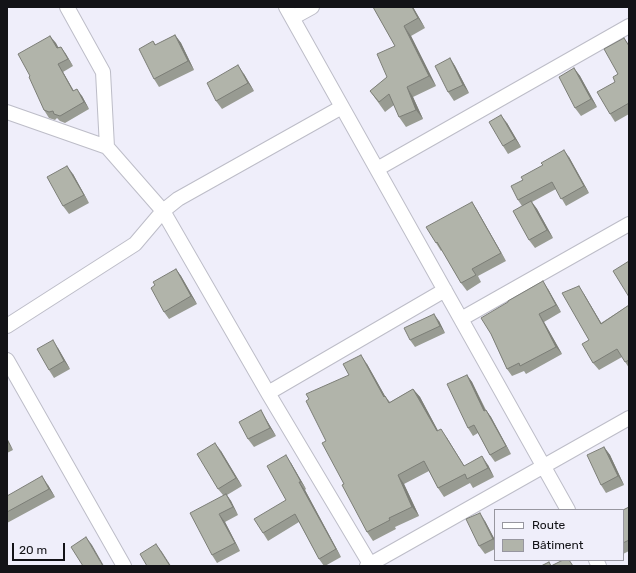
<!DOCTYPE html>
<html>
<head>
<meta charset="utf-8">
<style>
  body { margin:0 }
  #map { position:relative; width:636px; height:573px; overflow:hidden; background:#efeefa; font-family:Rubik,sans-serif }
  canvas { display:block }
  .frame { position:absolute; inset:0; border:8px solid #131317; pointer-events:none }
  .legend { position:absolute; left:494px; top:509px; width:130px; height:52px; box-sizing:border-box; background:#efeefa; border:1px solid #97969f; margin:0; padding:5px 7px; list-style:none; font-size:12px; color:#131317 }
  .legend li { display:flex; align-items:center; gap:8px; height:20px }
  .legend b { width:20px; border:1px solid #97969f }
  .scale { position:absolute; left:12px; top:543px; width:53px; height:18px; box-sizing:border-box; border:2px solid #131317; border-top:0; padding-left:5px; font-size:12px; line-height:14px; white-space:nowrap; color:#131317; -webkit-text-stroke:3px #efeefa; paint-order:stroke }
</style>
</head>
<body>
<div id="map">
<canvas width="636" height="573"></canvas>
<div class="frame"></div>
<ul class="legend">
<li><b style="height:5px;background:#fff"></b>Route</li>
<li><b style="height:11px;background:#b1b4aa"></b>Bâtiment</li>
</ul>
<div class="scale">20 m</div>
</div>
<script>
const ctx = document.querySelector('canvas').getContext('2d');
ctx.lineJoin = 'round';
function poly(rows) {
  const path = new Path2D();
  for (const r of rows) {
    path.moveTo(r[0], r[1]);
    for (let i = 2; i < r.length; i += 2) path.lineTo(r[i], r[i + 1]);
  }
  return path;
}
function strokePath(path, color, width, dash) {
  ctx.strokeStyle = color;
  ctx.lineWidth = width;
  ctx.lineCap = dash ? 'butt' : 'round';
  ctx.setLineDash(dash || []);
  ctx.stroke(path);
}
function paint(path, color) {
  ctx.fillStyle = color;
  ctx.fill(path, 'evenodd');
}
const street = poly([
  [67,7,103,72,107,147],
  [286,7,568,510],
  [292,18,312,7],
  [7,112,107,147,163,211,268,393,370,564],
  [377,169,629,26],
  [461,319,629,224],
  [7,326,135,244,163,211,178,199,342,107],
  [7,360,124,566],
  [268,393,445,290],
  [596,560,599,566],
  [367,566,629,418]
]);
const wall = poly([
  [373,7,413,7,425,28,411,36,436,86,413,97,423,119,406,127,399,117,394,105,385,112,370,91,387,77,395,46],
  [175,35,181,43,194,70,159,87,154,79,153,41,156,45],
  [50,36,58,48,61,47,73,66,63,72,74,91,82,96,89,109,65,123,60,121,57,118,55,120,49,118,44,110,30,76],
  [624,38,629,45,629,114,615,122,610,114],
  [450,58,455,66,469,93,454,101,448,92],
  [574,68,580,76,597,107,581,116,575,108],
  [244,74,254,91,222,109,216,101],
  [507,123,521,147,508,154,503,146],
  [569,157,589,193,566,206,556,189,532,202,537,209,553,238,535,248,529,240,522,206,518,200],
  [73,174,89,203,69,214,63,206],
  [472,202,477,210,506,261,478,276,481,282,467,291,461,283,442,250,441,251,436,243],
  [176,269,181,276,197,304,169,319,164,312,155,285],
  [548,289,561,312,544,322,562,354,526,374,524,371,512,376,507,369,491,334],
  [584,294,601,323,629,305,629,368,622,357,599,370,593,363,589,340],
  [439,321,445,333,415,347,410,340],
  [58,348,70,369,54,378,49,370],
  [367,364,385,396,390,402,413,389,420,397,438,431,447,438,464,466,488,465,494,477,473,488,470,483,444,497,438,488,429,471,404,484,419,516,395,527,396,529,373,541,367,532,344,484,326,441,349,375],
  [467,375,472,382,486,410,491,417,511,454,495,462,490,455,478,433,473,436,468,428],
  [261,410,266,419,276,436,254,447,248,439],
  [7,438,13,450,7,453],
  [604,447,610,455,624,485,606,493,601,485],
  [221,451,242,486,227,495,231,501,238,515,225,522,240,551,217,563,212,555,223,495,218,489],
  [291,463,306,489,305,490,341,557,325,566,324,566,319,559,299,522,268,541,263,533,286,500],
  [48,485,55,497,7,523,7,496],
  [629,507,629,551,623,554,623,510],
  [485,521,495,540,495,549,485,554,479,546]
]);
const shadedWall = poly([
  [412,7,413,7,425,28,418,18],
  [404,26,411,36,436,86,429,76],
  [175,35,181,43,194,70,188,61],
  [50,36,56,43,63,56,57,48],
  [61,47,66,54,73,66,68,59],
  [450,58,455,66,469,93,463,85],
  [58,64,63,72,78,99,73,91],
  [238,65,244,74,254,91,248,83],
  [574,68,580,76,597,107,591,99],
  [407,87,413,97,423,119,416,110],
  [77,89,82,96,89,109,84,102],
  [501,115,507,123,521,147,515,139],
  [564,150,569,157,589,193,584,186],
  [67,166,73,174,89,203,84,195],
  [531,201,537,209,553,238,547,230],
  [472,202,477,210,506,261,501,253],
  [176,269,181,276,197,304,191,296],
  [543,281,548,289,561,312,556,305],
  [579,286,584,294,606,331,601,324],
  [434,314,439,321,445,333,440,326],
  [539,314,544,322,562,354,556,347],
  [53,340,58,348,70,369,64,361],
  [361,355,367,364,390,405,384,397],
  [467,375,472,382,489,418,484,411],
  [413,389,420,397,443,440,437,431],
  [261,410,266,419,276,436,270,428],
  [486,410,491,417,511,454,506,446],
  [441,429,447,438,470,475,464,466],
  [7,438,13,450,7,441],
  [215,443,221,451,242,486,236,478],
  [604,447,610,455,624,485,618,476],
  [286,455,291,463,306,489,301,482],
  [482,456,488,465,494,477,488,468],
  [398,475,404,484,419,516,412,507],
  [42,476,48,485,55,497,49,489],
  [299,482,305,490,341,557,336,549],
  [226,494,231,501,238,515,233,507],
  [480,513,485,521,495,540,495,542,493,539],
  [219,514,225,522,240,551,235,543],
  [86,537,92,545,104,566,103,566],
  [156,544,162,552,171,566,170,566]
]);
const building = poly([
  [373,7,412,7,418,18,404,26,429,76,407,87,416,110,399,117,389,94,379,102,370,91,387,77,377,54,395,46,373,7],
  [175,35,188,61,154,79,139,49,153,41,155,45,175,35],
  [50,36,57,48,61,47,68,59,58,64,73,91,77,89,84,102,60,116,54,114,53,111,49,112,44,110,29,77,30,76,18,54,50,36],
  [624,38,629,46,629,104,629,103,610,114,597,92,615,82,613,77,618,74,604,49,624,38],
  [450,58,463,85,448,92,435,66,450,58],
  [238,65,248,83,216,101,207,83,238,65],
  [574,68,591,99,575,108,559,77,574,68],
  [501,115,515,139,503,146,489,122,501,115],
  [564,150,584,186,561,199,552,182,518,200,511,186,523,180,521,177,543,165,541,163,564,150],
  [67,166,84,195,63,206,47,177,67,166],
  [531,201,547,230,529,240,513,211,531,201],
  [472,202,501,253,472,269,476,275,461,283,437,242,436,243,426,227,472,202],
  [629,261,629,297,613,271,629,261],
  [176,269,191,296,164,312,151,288,155,285,153,282,176,269],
  [543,281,556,305,539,314,556,347,520,366,519,363,507,369,491,334,481,318,508,302,508,301,543,281],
  [579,286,601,324,629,305,629,360,625,362,617,349,593,363,582,344,589,340,562,293,579,286],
  [434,314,440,326,410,340,404,328,434,314],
  [53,340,64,361,49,370,37,349,53,340],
  [361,355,384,397,385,396,389,403,413,389,437,431,441,429,464,466,482,456,488,468,467,479,465,474,438,488,424,461,398,475,412,507,389,518,390,520,367,532,342,485,344,484,322,443,326,441,306,401,309,399,306,394,349,375,343,364,361,355],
  [467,375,484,411,486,410,506,446,490,455,474,425,468,428,447,384,467,375],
  [261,410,270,428,248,439,239,422,261,410],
  [215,443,236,478,218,489,197,454,215,443],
  [604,447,618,476,601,485,587,455,604,447],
  [286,455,301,482,299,482,336,549,319,559,295,514,263,533,254,519,286,500,267,466,286,455],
  [42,476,49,489,7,512,7,496,42,476],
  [226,494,233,507,219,514,235,543,212,555,190,513,226,494],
  [629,507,629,540,623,543,623,510,629,507],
  [480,513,493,539,479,546,466,519,480,513],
  [86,537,103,566,83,566,71,547,86,537],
  [156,544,170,566,147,566,140,554,156,544],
  [563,560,569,560,573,566,551,566,563,560],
  [549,562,551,566,541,566,549,562]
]);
strokePath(street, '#bdbdc8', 16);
strokePath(street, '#fff', 14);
paint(wall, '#989b92');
paint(shadedWall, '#7c7e77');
paint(building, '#b1b4aa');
strokePath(building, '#7c7e77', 1);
</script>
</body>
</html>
